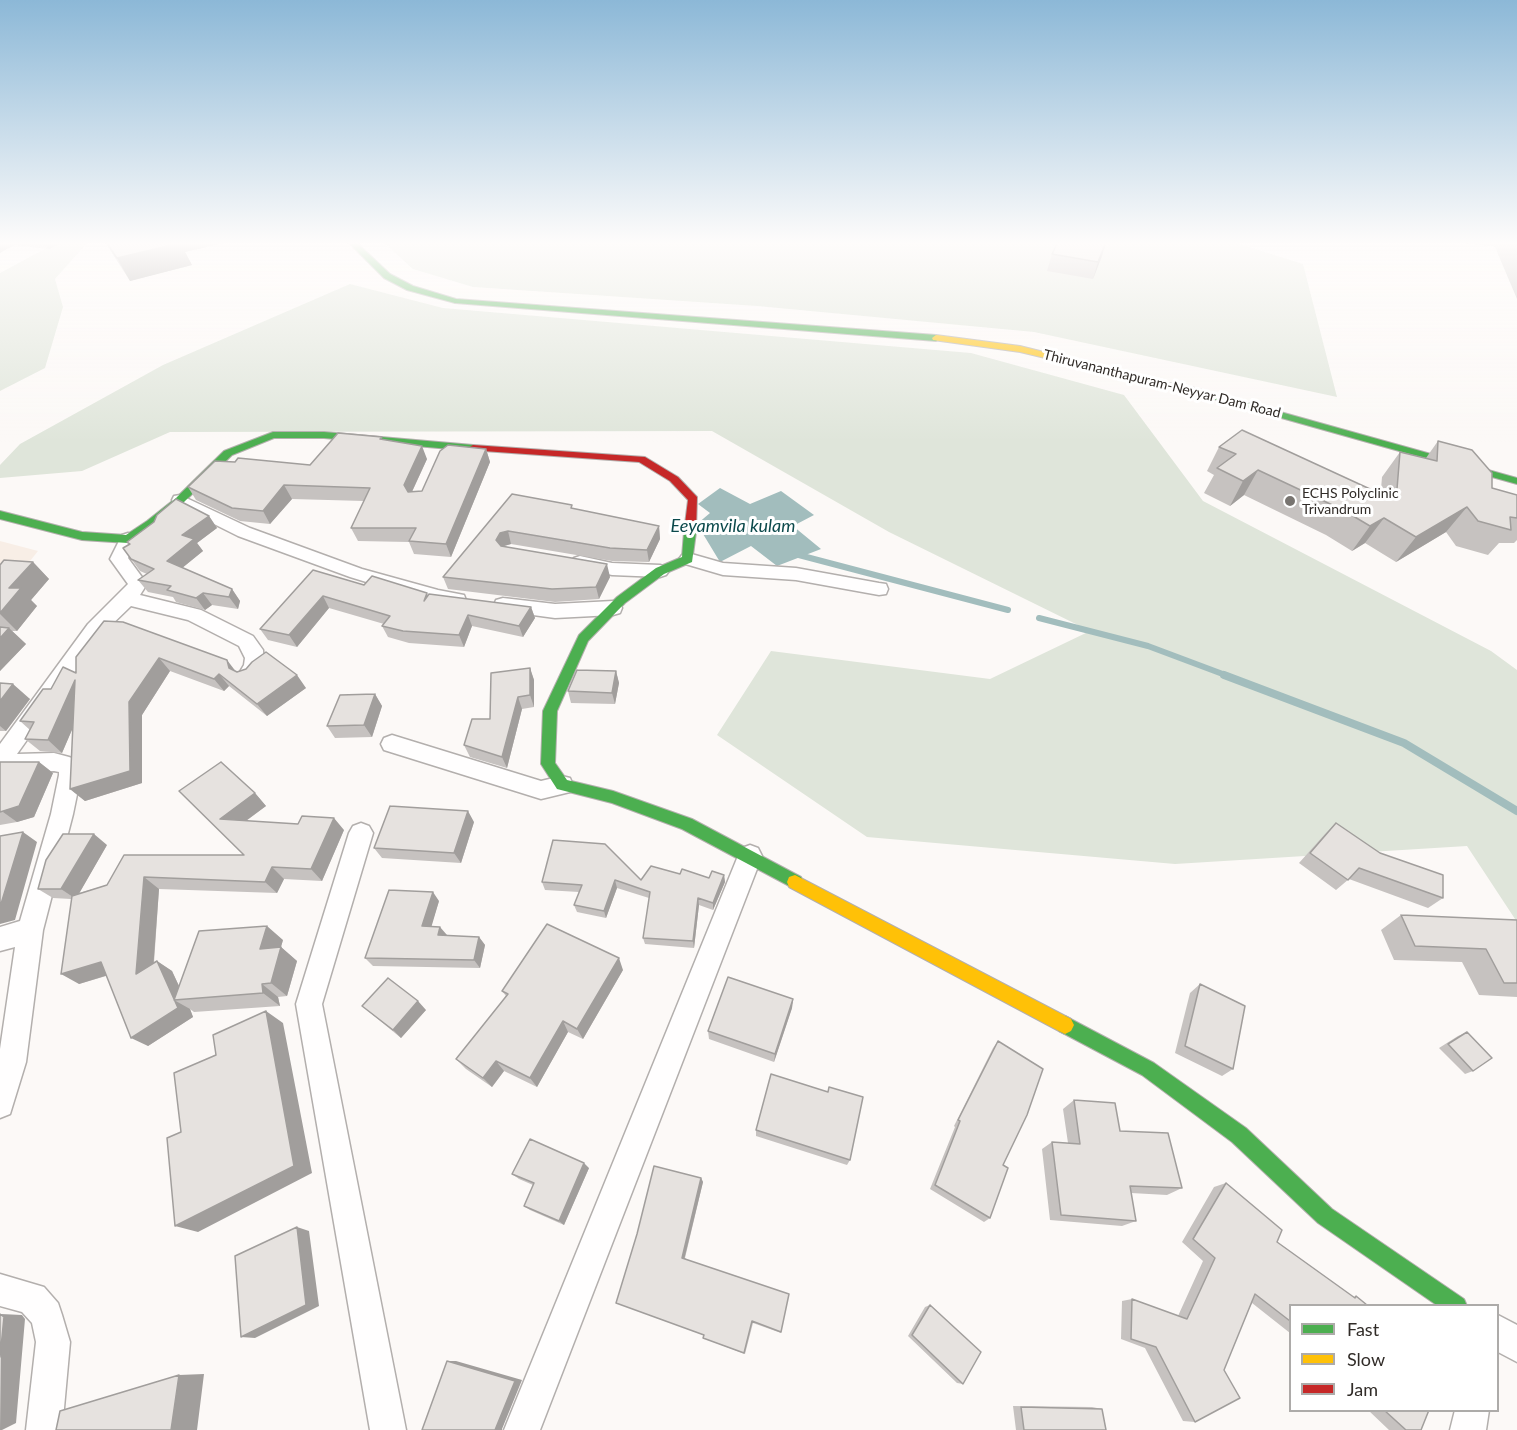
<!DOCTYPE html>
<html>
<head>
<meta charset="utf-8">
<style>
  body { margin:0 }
  #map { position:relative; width:1517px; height:1430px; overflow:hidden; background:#fcf9f7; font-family:Lato,sans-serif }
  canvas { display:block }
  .legend { position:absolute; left:1289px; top:1304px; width:210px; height:108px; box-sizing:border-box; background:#fff; border:2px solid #adaba9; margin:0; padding:8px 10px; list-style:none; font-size:18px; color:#312c28 }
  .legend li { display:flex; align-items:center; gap:12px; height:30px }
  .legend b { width:30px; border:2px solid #adaba9 }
</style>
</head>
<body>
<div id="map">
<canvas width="1517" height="1430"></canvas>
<ul class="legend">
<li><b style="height:8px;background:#4caf50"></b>Fast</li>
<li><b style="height:8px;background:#ffc107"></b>Slow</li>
<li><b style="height:8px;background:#c62828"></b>Jam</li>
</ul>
</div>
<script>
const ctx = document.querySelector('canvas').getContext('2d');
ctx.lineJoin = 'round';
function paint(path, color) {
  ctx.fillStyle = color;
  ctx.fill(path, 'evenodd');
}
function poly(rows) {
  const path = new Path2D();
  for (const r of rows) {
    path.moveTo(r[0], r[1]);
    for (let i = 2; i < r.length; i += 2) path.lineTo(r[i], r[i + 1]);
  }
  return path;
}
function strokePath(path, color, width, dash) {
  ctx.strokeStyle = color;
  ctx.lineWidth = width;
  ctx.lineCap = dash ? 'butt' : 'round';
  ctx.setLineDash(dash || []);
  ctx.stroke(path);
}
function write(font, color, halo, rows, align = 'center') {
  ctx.font = font + ' Lato,sans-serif';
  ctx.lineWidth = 6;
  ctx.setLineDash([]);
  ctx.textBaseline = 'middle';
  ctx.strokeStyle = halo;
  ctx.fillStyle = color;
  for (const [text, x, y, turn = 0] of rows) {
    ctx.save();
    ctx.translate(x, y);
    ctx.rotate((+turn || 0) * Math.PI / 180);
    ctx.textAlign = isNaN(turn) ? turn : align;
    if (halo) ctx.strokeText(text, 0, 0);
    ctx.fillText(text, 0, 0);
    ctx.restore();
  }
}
const built = poly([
  [0,541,38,551,0,599]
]);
const green = poly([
  [88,242,55,279,63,307,45,368,0,391,0,273,56,243],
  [383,242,1233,242,1303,264,1337,397,1034,332,757,306,473,287,413,269],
  [350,284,443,308,971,353,1124,395,1203,501,1491,651,1517,670,1517,922,1467,846,1175,864,867,837,717,735,771,651,990,679,1090,631,889,532,712,431,170,432,82,471,0,478,0,465,20,444,163,365]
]);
const water = poly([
  [720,488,750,504,781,491,814,515,793,526,821,549,777,566,751,546,720,562,697,524,710,513,698,504]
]);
const streamFar1 = poly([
  [795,554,1008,610],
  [1039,618,1148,646,1228,676]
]);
const stream = poly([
  [1224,675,1404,743,1517,811]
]);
const street = poly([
  [180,495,250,528,362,569,438,590,464,595,466,600,464,605,457,607,438,604,350,577,238,536,174,504,172,500,174,496,180,495],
  [128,533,134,535,137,539,128,558,147,584,140,595,201,610,253,636,263,650,264,667,255,680,248,683,241,680,238,675,244,665,245,658,239,646,188,620,131,606,102,634,17,754,54,753,69,757,77,760,81,775,73,814,43,930,26,1062,10,1114,0,1118,0,1049,15,947,0,951,0,927,20,921,51,814,59,775,59,772,54,771,0,773,0,744,88,624,128,584,110,559,122,535,128,533],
  [688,553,723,563,796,568,879,583,886,584,888,589,886,594,879,595,796,580,723,575,682,563,679,559,682,555,688,553],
  [580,556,612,563,660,565,666,567,669,571,666,575,660,577,612,575,574,566,571,562,574,558,580,556],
  [503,598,555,604,613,601,620,603,622,608,620,613,613,615,555,618,496,610,494,605,496,600,503,598],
  [392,735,541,781,562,776,570,778,573,785,570,792,541,799,384,750,381,744,384,738,392,735],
  [361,823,369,826,373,833,322,1004,406,1430,370,1430,296,1004,349,833,353,826,361,823],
  [750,845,758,848,762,856,540,1430,504,1430,738,856,742,848,750,845],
  [0,1274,44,1287,58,1303,62,1315,70,1342,62,1430,26,1430,36,1342,32,1323,22,1312,0,1306,0,1274],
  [1498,1315,1517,1325,1517,1362,1498,1352,1498,1315],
  [1455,1410,1489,1410,1486,1430,1450,1430,1455,1410]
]);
const fast = poly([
  [348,242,356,242,390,274,413,286,456,299,936,335,940,338,936,341,455,303,407,290,384,278,348,242],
  [1185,387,1191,387,1517,478,1517,484,1185,391,1185,387],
  [273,432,324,432,473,445,478,448,473,451,324,438,274,438,232,455,184,502,155,527,128,543,82,540,0,519,0,511,82,532,126,535,147,521,176,498,224,451,273,432],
  [690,528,696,532,692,562,664,574,625,603,588,641,557,711,555,763,567,780,613,791,692,819,801,877,803,882,801,887,795,889,682,829,612,803,557,789,541,764,543,711,579,635,617,597,656,568,682,557,684,532,690,528],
  [1065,1016,1154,1063,1246,1128,1332,1209,1464,1299,1467,1306,1438,1306,1318,1223,1232,1142,1142,1075,1059,1031,1056,1025,1059,1019,1065,1016]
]);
const slow = poly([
  [936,335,1020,346,1193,389,1188,392,1020,352,933,340,932,338,936,335],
  [795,875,1071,1019,1074,1025,1071,1031,1065,1034,1059,1031,789,887,787,882,789,877,795,875]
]);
const jam = poly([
  [473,445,645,457,678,477,697,497,696,532,690,536,684,532,688,500,670,481,639,462,469,450,468,448,473,445]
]);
const wall = poly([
  [0,242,63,242,49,249,14,245],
  [105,242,227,242,185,252,192,265,130,281],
  [1459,242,1517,242,1517,299,1495,247],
  [1052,254,1102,256,1093,279,1047,271],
  [383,440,427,459,412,492,422,491,486,449,490,462,451,557,414,554,409,542,358,541,351,528,364,501,292,499,270,524,240,521,196,500,188,487,310,465],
  [1438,441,1492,488,1517,495,1517,540,1514,543,1499,543,1488,555,1456,546,1446,532,1396,562,1365,543,1352,551,1326,535,1244,495,1230,506,1204,493,1214,475,1207,471,1219,447,1370,489,1381,489,1382,477,1400,452,1426,458],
  [512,494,573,509,659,526,660,539,649,562,612,561,511,544,504,546,610,577,599,599,555,602,448,589,443,577],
  [209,516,217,528,197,543,203,551,182,568,232,589,240,601,238,609,212,605,205,610,176,602,173,597,148,592,138,580,147,574,140,571,123,548,128,545,127,542],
  [33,562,49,579,31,600,37,606,17,631,12,631,26,644,0,671,0,565],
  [313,570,364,585,427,593,428,596,531,607,535,618,523,637,472,626,464,647,409,643,388,637,382,626,384,624,329,608,297,647,268,640,260,629],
  [104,621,235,671,306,688,267,716,229,686,224,691,170,671,142,715,142,783,85,801,70,789,73,727,62,753,40,751,25,739,30,730,20,721,51,689,76,673],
  [530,668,534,680,534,707,522,709,507,768,470,757,464,745,490,719],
  [616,671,619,683,615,704,571,703,568,691],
  [0,683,30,699,6,731,0,731],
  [375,694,382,706,372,737,335,738,327,726],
  [0,762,39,762,53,773,34,817,17,822,0,825],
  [179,791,255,793,266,806,246,821,344,830,322,881,284,879,277,893,159,889,154,963,157,961,172,971,179,986,283,940,281,947,297,961,287,996,278,997,280,1006,194,1012,190,1009,193,1017,148,1046,106,976,79,984,71,899,53,898,38,889,107,845,79,893,107,885,244,855],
  [474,822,461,863,382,858,374,848],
  [1336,823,1443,898,1428,908,1349,879,1336,890,1299,863,1325,834],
  [680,874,709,878,724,875,725,882,713,910,699,905,694,948,645,944,643,938,649,898,617,888,606,918,577,912,574,905,579,892,545,890,542,882,641,880],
  [439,901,431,926,446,936,479,937,485,945,480,968,373,966,365,958],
  [1401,915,1517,920,1517,997,1479,995,1462,962,1394,960,1381,930],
  [623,970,583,1039,568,1032,537,1087,504,1071,492,1087,466,1069,456,1059,506,996,502,991],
  [1200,984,1233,1069,1222,1076,1175,1053,1190,993],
  [793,999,792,1008,774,1062,709,1039,708,1031],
  [362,1006,426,1010,401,1038],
  [1467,1032,1473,1071,1465,1074,1439,1048,1458,1036],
  [998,1041,1003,1165,990,1218,984,1222,930,1189,955,1127,954,1126,993,1048],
  [1074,1100,1120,1131,1182,1188,1167,1195,1131,1193,1136,1221,1122,1226,1050,1220,1042,1149,1052,1142,1068,1143,1063,1109],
  [756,1130,850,1160,847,1165,756,1136],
  [589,1168,564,1225,530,1210,524,1206,533,1185,519,1179,512,1174],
  [701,1178,703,1182,685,1258,781,1332,781,1333,753,1323,745,1354,703,1338,704,1335,616,1303],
  [1226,1183,1277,1242,1353,1297,1356,1296,1367,1305,1290,1305,1290,1333,1252,1303,1195,1422,1183,1421,1145,1348,1121,1339,1122,1301,1132,1299,1178,1316,1203,1261,1182,1242,1214,1187],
  [930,1305,963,1384,957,1383,908,1336,925,1307],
  [1013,1406,1092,1407,1102,1409,1106,1430,1016,1430],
  [1368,1410,1429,1410,1421,1430,1389,1430]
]);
const shadedWall = poly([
  [0,242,12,242,14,245,0,253],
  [44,242,63,242,49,249],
  [177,242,227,242,185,252,192,265,130,281,117,258],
  [1106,242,1102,256,1093,279,1098,262],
  [422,446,427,459,409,498,404,485],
  [486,449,490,462,451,557,446,544],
  [1258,470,1244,495,1230,506,1243,481],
  [284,485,292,499,270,524,263,511],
  [1467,507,1446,532,1396,562,1416,537],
  [209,516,217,528,197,543,203,551,176,573,167,561,182,535],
  [1384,518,1365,543,1352,551,1370,526],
  [659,526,660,539,649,562,647,550],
  [508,531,511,544,504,546,500,552,496,540,500,533],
  [33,562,49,579,31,600,37,606,17,631,0,614,0,613,9,588],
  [607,564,610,577,599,599,596,587],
  [232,589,240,601,238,609,229,597],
  [203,593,212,605,205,610,196,598],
  [323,596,329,608,297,647,289,635],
  [531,607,535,618,523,637,519,626],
  [468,615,472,626,464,647,459,635],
  [9,628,26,644,0,671,0,638],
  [159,658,170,671,142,715,142,783,85,801,70,789],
  [227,660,237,673,229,668],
  [530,668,534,680,534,707,530,695],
  [616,671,619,683,615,704,612,693],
  [219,674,229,686,224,691,214,679],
  [297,675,306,688,267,716,257,704],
  [75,680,88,693,62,753,48,740],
  [13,684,30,699,6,731,0,726,0,701],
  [375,694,382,706,372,737,364,725],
  [518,697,522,709,507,768,502,757],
  [39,762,53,773,34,817,17,822,3,812],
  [255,793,266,806,232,831,220,819],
  [468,811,474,822,461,863,454,853],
  [334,818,344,830,322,881,311,869],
  [23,832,37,842,15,920,0,924,0,907],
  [94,834,107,845,76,899,61,889],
  [272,867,284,879,277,893,265,882],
  [724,875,725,882,713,910,713,903],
  [144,877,159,889,152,984,136,974],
  [615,880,617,888,606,918,604,911],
  [433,892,439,901,429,935,422,926],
  [698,898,699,905,694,948,693,941],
  [267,926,283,940,276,963,260,949],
  [440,927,447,935,438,935],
  [479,937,485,945,480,968,474,960],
  [281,947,297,961,287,996,271,983],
  [619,958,623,970,583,1039,577,1029],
  [157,961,172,971,185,999,174,1000],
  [101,962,118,972,79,984,61,974],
  [262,984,278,997,280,1006,263,993],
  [793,999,792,1008,774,1062,775,1054],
  [174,1000,190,1009,193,1017,148,1046,131,1038],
  [418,1001,426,1010,401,1038,393,1030],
  [266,1011,283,1023,312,1173,198,1232,175,1226],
  [563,1021,568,1032,537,1087,530,1078],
  [496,1061,504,1071,492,1087,483,1078],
  [584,1163,589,1168,564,1225,559,1221],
  [701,1178,703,1182,684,1260,682,1258],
  [297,1227,309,1231,319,1306,255,1338,241,1337],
  [1,1314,22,1315,25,1319,16,1423,2,1430,0,1430],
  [447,1361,456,1361,522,1380,502,1429,502,1430,495,1430],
  [204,1374,197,1430,171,1430,179,1375]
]);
const building = poly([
  [106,242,179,242,180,243,117,258,106,242],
  [1058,242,1106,242,1098,262,1052,254,1058,242],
  [1242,430,1370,489,1397,489,1400,452,1437,461,1438,441,1472,450,1492,473,1492,488,1517,495,1517,518,1510,517,1511,530,1478,521,1467,507,1416,537,1384,518,1370,526,1343,510,1258,470,1243,481,1217,468,1236,454,1219,447,1242,430],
  [338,433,382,437,380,439,422,446,404,485,408,492,422,491,440,451,448,445,486,449,446,544,409,541,416,528,351,528,370,488,284,485,263,511,232,508,188,487,215,461,235,462,238,458,310,465,338,433],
  [512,494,572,505,571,508,659,526,647,550,610,548,508,531,500,533,496,540,501,546,607,564,596,587,552,589,443,577,512,494],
  [176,499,209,516,182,535,194,539,167,561,232,589,229,597,203,593,196,598,167,590,171,586,138,580,154,569,131,559,123,548,130,544,127,542,154,522,157,515,176,499],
  [4,560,33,562,9,588,21,588,0,613,0,565,4,560],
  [313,570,364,585,372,576,427,593,424,601,429,594,531,607,519,626,468,615,459,635,403,631,382,626,390,616,323,596,289,635,260,629,313,570],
  [104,621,123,622,227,660,229,668,237,672,246,669,252,662,266,652,297,675,257,704,219,674,214,679,159,658,129,702,130,771,70,789,75,680,48,740,25,739,34,722,20,721,43,689,51,689,63,667,76,673,76,657,104,621],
  [0,627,9,628,0,638,0,627],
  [530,668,530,695,518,697,502,757,464,745,472,719,490,719,491,673,530,668],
  [577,670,616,671,612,693,568,691,577,670],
  [0,683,13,684,0,701,0,683],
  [375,694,364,725,327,726,340,695,375,694],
  [0,762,39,762,19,806,0,812,0,762],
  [221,762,255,793,220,819,298,824,302,816,334,818,311,869,272,867,265,882,144,877,136,974,157,961,178,1008,131,1038,101,962,61,974,72,896,107,885,124,855,244,855,179,791,221,762],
  [390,806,468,811,454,853,374,848,390,806],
  [1336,823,1380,853,1443,875,1443,898,1359,868,1348,880,1310,853,1336,823],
  [23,832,0,907,0,836,23,832],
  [63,834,94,834,61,889,38,889,46,860,63,834],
  [553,840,605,844,641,880,651,866,680,874,682,869,709,878,712,871,724,875,713,903,698,898,693,941,643,938,650,892,615,880,604,911,574,905,582,885,542,882,553,840],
  [389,890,433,892,422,926,440,927,438,935,479,937,474,960,365,958,389,890],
  [1401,915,1517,920,1517,983,1504,983,1486,949,1415,946,1401,915],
  [547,924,619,958,577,1029,563,1021,530,1078,496,1061,483,1078,456,1059,508,994,502,991,547,924],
  [267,926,260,949,281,947,271,983,262,984,263,993,174,1000,199,931,267,926],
  [728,977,793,999,775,1054,708,1031,728,977],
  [388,978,418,1001,393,1030,362,1006,388,978],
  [1200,984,1245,1006,1233,1069,1185,1046,1200,984],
  [266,1011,294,1166,175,1226,167,1138,181,1132,174,1073,216,1055,213,1035,266,1011],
  [1467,1032,1492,1058,1473,1071,1448,1044,1467,1032],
  [998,1041,1043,1069,1027,1115,1003,1165,1008,1168,990,1218,935,1185,960,1121,958,1120,998,1041],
  [771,1074,828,1092,829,1087,863,1097,850,1160,756,1130,771,1074],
  [1074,1100,1115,1103,1120,1131,1168,1133,1182,1188,1130,1186,1136,1221,1061,1215,1052,1142,1080,1144,1074,1100],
  [530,1139,584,1163,559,1221,524,1206,534,1183,512,1174,530,1139],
  [654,1166,701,1178,682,1258,789,1294,781,1332,752,1321,744,1353,703,1338,704,1335,616,1303,637,1234,654,1166],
  [1226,1183,1282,1230,1277,1242,1355,1298,1356,1296,1367,1305,1290,1305,1290,1321,1255,1294,1224,1370,1240,1398,1195,1422,1156,1347,1131,1339,1132,1299,1187,1319,1215,1258,1193,1239,1226,1183],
  [297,1227,306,1305,241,1337,235,1256,297,1227],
  [930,1305,981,1352,963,1384,912,1335,930,1305],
  [0,1314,4,1317,0,1357,0,1314],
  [447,1361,515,1381,495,1430,422,1430,447,1361],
  [179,1375,171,1430,56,1430,60,1411,179,1375],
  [1021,1407,1102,1409,1106,1430,1024,1430,1021,1407],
  [1384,1410,1429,1410,1421,1430,1406,1430,1384,1410]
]);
const markers = [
  [1290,501,6,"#787470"]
];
const farStreetnames = [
  ["Thiruvananthapuram-Neyyar Dam Road",1162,384,14]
];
const farPoinames = [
  ["ECHS Polyclinic",1302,493],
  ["Trivandrum",1302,509]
];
const waterNames = [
  ["Eeyamvila kulam",733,526]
];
paint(built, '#f8eee6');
paint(green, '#dfe5da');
paint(water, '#a2bdbd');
strokePath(streamFar1, '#a2bdbd', 6);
strokePath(stream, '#a2bdbd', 8);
strokePath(street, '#b3afad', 3);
strokePath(fast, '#b3afad', 2);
strokePath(slow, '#b3afad', 2);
strokePath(jam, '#b3afad', 2);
paint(street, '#fffefe');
paint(fast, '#4caf50');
paint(slow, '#ffc107');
paint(jam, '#c62828');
paint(wall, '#c6c2c0');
paint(shadedWall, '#a19e9c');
paint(building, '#e6e2df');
strokePath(building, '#a19e9c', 1.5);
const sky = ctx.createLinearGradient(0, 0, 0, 442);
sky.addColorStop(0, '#8cb8d7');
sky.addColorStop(0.55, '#fefcfb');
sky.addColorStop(1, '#fefcfb00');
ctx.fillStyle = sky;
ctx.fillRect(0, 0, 1517, 442);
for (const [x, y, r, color] of markers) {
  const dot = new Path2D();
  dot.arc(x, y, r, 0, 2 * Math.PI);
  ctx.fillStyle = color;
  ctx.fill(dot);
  strokePath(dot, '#fff', 2);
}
write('14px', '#312c28', '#fff', farStreetnames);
write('14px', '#312c28', '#fff', farPoinames, 'left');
write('italic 18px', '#0c4a4c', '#fff', waterNames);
</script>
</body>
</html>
